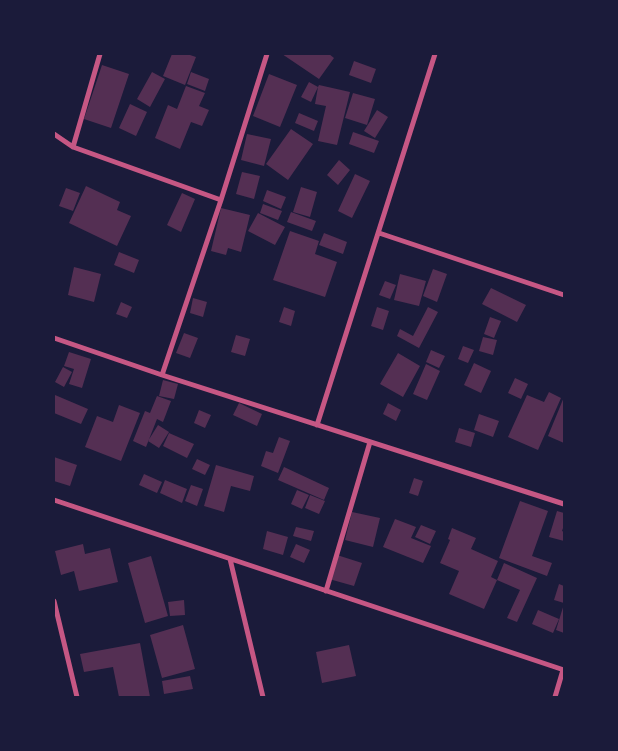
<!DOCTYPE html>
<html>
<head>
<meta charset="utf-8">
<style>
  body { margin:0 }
  #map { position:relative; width:618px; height:751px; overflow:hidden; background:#1b1b3a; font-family:Lato,sans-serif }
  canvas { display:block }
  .frame { position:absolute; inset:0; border:55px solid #1b1b3a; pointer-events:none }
</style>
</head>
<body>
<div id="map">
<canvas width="618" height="751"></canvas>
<div class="frame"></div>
</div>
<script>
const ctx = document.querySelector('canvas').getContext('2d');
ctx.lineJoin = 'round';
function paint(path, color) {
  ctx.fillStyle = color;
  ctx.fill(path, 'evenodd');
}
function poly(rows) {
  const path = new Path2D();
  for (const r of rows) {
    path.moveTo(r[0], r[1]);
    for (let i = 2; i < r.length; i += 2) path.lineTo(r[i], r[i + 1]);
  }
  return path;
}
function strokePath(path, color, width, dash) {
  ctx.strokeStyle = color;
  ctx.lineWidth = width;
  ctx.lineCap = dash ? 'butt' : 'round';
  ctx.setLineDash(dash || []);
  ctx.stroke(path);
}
const building = poly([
  [172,54,187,54,196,57,185,85,163,76],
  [282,54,329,54,334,58,319,79],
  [354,61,376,69,371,83,349,75],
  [102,65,129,74,111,128,84,119],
  [152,72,165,79,150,107,137,99],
  [191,72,209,79,205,91,187,84],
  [269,74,297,85,280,127,253,116],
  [309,82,318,87,319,85,350,92,337,145,318,141,326,106,315,104,318,87,311,102,301,97],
  [186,86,205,93,199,106,209,110,202,126,191,122,180,149,155,138,168,105,177,109],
  [353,93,375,99,367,125,345,118],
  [130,104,147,112,136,136,119,128],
  [377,110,388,117,375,138,364,131],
  [299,113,318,121,314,131,295,123],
  [291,129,313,144,288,180,266,164],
  [353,132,379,141,374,153,349,144],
  [247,134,271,139,264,166,241,160],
  [339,160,350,170,338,185,327,175],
  [242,172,260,176,254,199,236,194],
  [355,174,370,181,352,218,338,211],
  [86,186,120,202,117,210,131,216,117,246,69,223],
  [301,187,317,192,310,217,293,212],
  [66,188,80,193,73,211,59,206],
  [267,190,286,197,281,209,263,201],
  [182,193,195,199,181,232,167,225],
  [263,204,282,211,278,220,260,213],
  [221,208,250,215,241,252,228,248,226,255,211,251],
  [291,212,316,221,312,231,287,222],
  [258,213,285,227,275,245,248,231],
  [290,231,319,241,315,254,337,262,325,297,273,280],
  [324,233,347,242,343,254,319,245],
  [119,252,139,260,134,273,114,265],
  [74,267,101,274,94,302,68,295],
  [433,269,447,274,437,302,423,296],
  [400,274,426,281,419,306,394,300],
  [385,281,396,285,390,299,379,295],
  [491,288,526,305,517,322,482,304],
  [193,298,207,302,203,317,190,313],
  [121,302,132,307,127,318,116,314],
  [284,307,295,311,291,326,279,322],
  [377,307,389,311,383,330,371,326],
  [428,307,438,312,419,348,397,336,400,329,413,336],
  [490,317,501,321,494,338,484,334],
  [184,333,198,338,190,358,176,353],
  [236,335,250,339,245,356,231,352],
  [483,337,497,340,493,355,479,351],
  [463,346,474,350,468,363,458,359],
  [431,350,445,356,439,368,426,362],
  [69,352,91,359,82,388,69,384,74,369,64,366],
  [398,353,420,366,403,397,380,384],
  [474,363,491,371,481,393,464,385],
  [426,364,440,371,427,400,413,394],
  [63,367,72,372,64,387,55,382],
  [515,378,528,384,521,399,508,393],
  [163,380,178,384,174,399,159,396],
  [549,392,561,398,538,450,508,437,527,395,544,402],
  [55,395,88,409,81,424,54,413],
  [157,396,171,401,163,422,157,419,146,447,133,441,145,411,150,413],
  [564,397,564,443,548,436],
  [239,403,262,414,257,426,233,415],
  [388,403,401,410,396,421,383,414],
  [119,405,140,413,121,461,85,447,97,416,113,422],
  [199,410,211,415,205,428,194,423],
  [479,414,499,421,493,437,474,430],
  [158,425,169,432,159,448,148,441],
  [459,428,475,433,471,447,455,442],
  [169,433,194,444,187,458,163,446],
  [279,437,290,441,278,473,261,466,266,451,273,453],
  [54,457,77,465,70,486,54,481],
  [197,459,210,465,205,475,192,469],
  [216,465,254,476,250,491,231,486,224,512,204,506],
  [284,467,329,488,324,500,278,480],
  [144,474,162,482,157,493,139,485],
  [414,478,423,481,418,496,409,493],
  [165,480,187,489,182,503,160,493],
  [191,485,203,489,197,506,185,501],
  [297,490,309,495,302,509,291,504],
  [310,495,325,501,319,514,305,508],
  [520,501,548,511,532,556,552,563,547,576,499,558],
  [557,511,564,513,564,525,562,531,564,532,564,541,549,537],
  [352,512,380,518,373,547,345,540],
  [395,519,416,527,411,538,431,546,423,563,383,547],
  [421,525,436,531,430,544,415,537],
  [296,527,314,531,311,541,293,536],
  [452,528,476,538,471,549,498,561,491,577,497,580,504,563,537,578,517,622,507,618,520,590,497,580,484,609,449,594,459,571,440,563,450,540,448,539],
  [267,531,288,537,283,555,263,549],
  [83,544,85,554,110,548,118,582,79,591,74,571,61,575,55,551],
  [296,544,310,550,304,563,290,557],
  [337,555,362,563,354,586,329,579],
  [151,556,168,616,145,623,128,563],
  [559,584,564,586,564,603,554,600],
  [184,600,185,615,170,616,168,602],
  [564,604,564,633,556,630],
  [538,610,559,619,553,633,532,624],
  [183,625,195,669,162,678,150,635],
  [140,643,150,697,119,697,113,667,84,672,80,654],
  [349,645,356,676,322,683,316,652],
  [190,676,193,689,164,694,162,681]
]);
const minor = poly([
  [54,134,73,147,221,200],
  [73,147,100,54],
  [379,233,564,295],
  [54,338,162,375,564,504],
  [162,375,221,200,267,54],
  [317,425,435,54],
  [54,500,564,670],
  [230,559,263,697],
  [326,591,370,442],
  [54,601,77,697],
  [555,697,563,670]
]);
paint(building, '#542f53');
strokePath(minor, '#c65784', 5);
</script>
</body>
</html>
